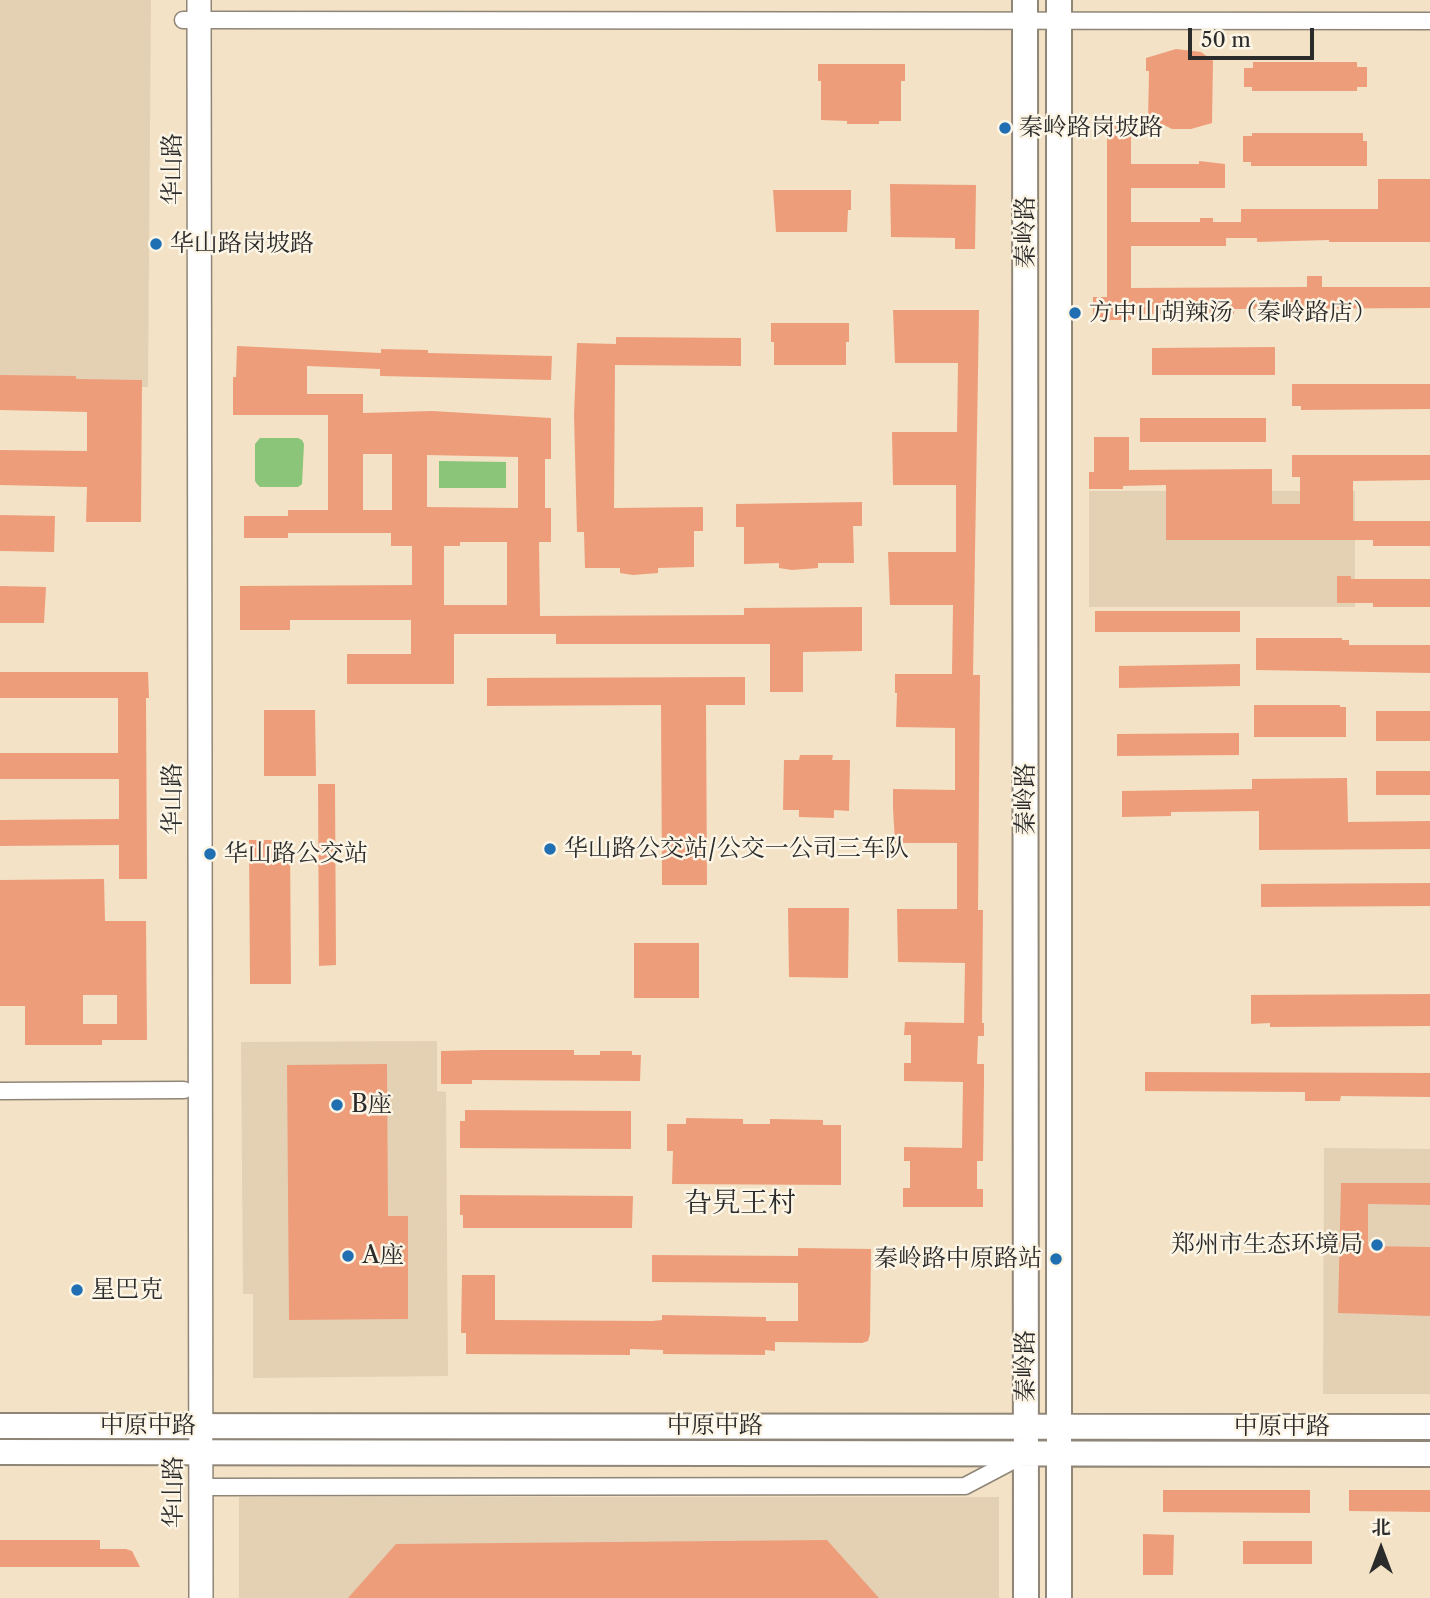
<!DOCTYPE html>
<html>
<head>
<meta charset="utf-8">
<style>
  body { margin:0 }
  #map { position:relative; width:1430px; height:1598px; overflow:hidden; background:#f3e2c5; font-family:"Libre Caslon Text","Noto Serif SC",serif }
  canvas { display:block }
  .north { position:absolute; left:1346px; top:1514px; width:70px; height:70px; -webkit-text-stroke:5px #fcf5e5; paint-order:stroke; rotate:0deg; font-size:19px; font-weight:700; line-height:28px; text-align:center; color:#2b2b2b }
  .north::after { content:''; display:block; margin:auto; width:24px; height:32px; background:#2b2b2b; clip-path:polygon(50% 0,100% 100%,50% 72%,0 100%) }
  .scale { position:absolute; left:1188px; top:28px; width:126px; height:32px; box-sizing:border-box; border:4px solid #2b2b2b; border-top:0; padding-left:9px; font-size:21px; line-height:24px; white-space:nowrap; color:#2b2b2b; -webkit-text-stroke:5px #fcf5e5; paint-order:stroke }
</style>
</head>
<body>
<div id="map">
<canvas width="1430" height="1598"></canvas>
<div class="north">北</div>
<div class="scale">50 m</div>
</div>
<script>
const ctx = document.querySelector('canvas').getContext('2d');
ctx.lineJoin = 'round';
function paint(path, color) {
  ctx.fillStyle = color;
  ctx.fill(path, 'evenodd');
}
function poly(rows) {
  const path = new Path2D();
  for (const r of rows) {
    path.moveTo(r[0], r[1]);
    for (let i = 2; i < r.length; i += 2) path.lineTo(r[i], r[i + 1]);
  }
  return path;
}
function strokePath(path, color, width, dash) {
  ctx.strokeStyle = color;
  ctx.lineWidth = width;
  ctx.lineCap = dash ? 'butt' : 'round';
  ctx.setLineDash(dash || []);
  ctx.stroke(path);
}
function write(font, color, halo, rows, align = 'center') {
  ctx.font = font + ' "Libre Caslon Text","Noto Serif SC",serif';
  ctx.lineWidth = 5;
  ctx.setLineDash([]);
  ctx.textBaseline = 'middle';
  ctx.strokeStyle = halo;
  ctx.fillStyle = color;
  for (const [text, x, y, turn = 0] of rows) {
    ctx.save();
    ctx.translate(x, y);
    ctx.rotate((+turn || 0) * Math.PI / 180);
    ctx.textAlign = isNaN(turn) ? turn : align;
    if (halo) ctx.strokeText(text, 0, 0);
    ctx.fillText(text, 0, 0);
    ctx.restore();
  }
}
const built = poly([
  [0,0,151,0,148,387,0,386],
  [1089,491,1355,491,1355,607,1089,607],
  [437,1041,437,1091,446,1092,448,1376,253,1378,253,1294,243,1294,241,1042],
  [1324,1148,1430,1149,1430,1394,1323,1394],
  [239,1497,999,1497,999,1598,239,1598]
]);
const green = poly([
  [260,438,298,438,302,440,304,444,302,484,298,487,260,487,257,484,255,481,255,444],
  [439,461,506,462,506,488,439,488]
]);
const building = poly([
  [1176,49,1201,52,1213,61,1212,123,1191,129,1172,129,1162,124,1148,124,1149,71,1146,71,1146,58],
  [1253,62,1357,62,1357,67,1367,67,1367,87,1357,87,1357,91,1252,91,1252,87,1244,87,1244,68,1253,68],
  [818,64,905,64,905,81,901,81,901,121,879,121,879,124,847,124,847,121,821,120,821,81,818,81],
  [1107,126,1131,126,1131,164,1199,164,1199,161,1225,164,1225,188,1131,188,1131,222,1200,222,1200,218,1213,218,1213,222,1241,222,1241,209,1378,209,1378,179,1430,179,1430,242,1329,242,1329,240,1257,242,1257,238,1226,238,1226,246,1131,246,1131,288,1307,287,1307,276,1322,276,1322,287,1430,287,1430,308,1234,309,1234,314,1131,314,1131,320,1093,320,1093,297,1107,297],
  [1252,133,1363,133,1363,141,1367,141,1367,166,1251,166,1251,162,1243,162,1243,136,1252,136],
  [890,184,976,185,975,249,955,249,955,238,891,237],
  [773,190,851,190,851,210,848,210,847,232,776,232],
  [893,310,979,310,973,675,980,675,978,910,983,910,982,1023,984,1023,984,1036,978,1036,977,1064,984,1064,984,1082,983,1161,977,1161,977,1189,983,1189,983,1207,903,1207,903,1188,910,1188,910,1161,904,1161,904,1147,962,1148,963,1082,904,1081,904,1063,911,1063,911,1035,904,1035,905,1022,964,1023,965,963,898,962,897,909,957,909,957,843,895,843,893,808,893,789,955,790,955,728,896,727,897,693,895,693,895,674,952,674,953,605,890,605,888,552,956,552,956,485,893,485,892,432,957,432,958,363,895,363],
  [771,323,849,323,849,342,846,342,846,365,774,365,774,342,771,342],
  [616,337,741,338,741,366,615,365,614,508,703,507,703,531,694,531,694,567,658,568,658,573,633,575,620,573,620,568,585,568,584,532,577,532,574,415,577,343,616,344],
  [237,346,381,353,381,349,428,350,428,353,552,356,551,380,380,376,380,369,307,366,307,394,363,394,363,413,432,411,551,418,551,459,545,459,545,508,551,508,551,542,539,542,540,616,744,615,744,608,862,607,862,651,803,652,803,692,770,692,770,644,556,644,556,634,454,634,454,684,347,684,347,654,411,654,411,620,290,620,290,630,240,630,240,586,412,585,412,546,391,546,391,533,288,533,288,538,244,538,244,516,288,516,288,510,328,510,328,415,233,415,233,377,236,377],
  [363,454,392,454,392,510,363,510],
  [427,455,518,457,518,508,427,507],
  [460,542,507,542,507,605,444,605,444,546,460,546],
  [1275,347,1275,375,1152,375,1152,348],
  [0,375,76,376,76,379,142,380,141,522,86,522,87,487,0,485,0,450,87,451,87,412,0,410],
  [1292,384,1430,384,1430,409,1301,410,1301,406,1292,406],
  [1140,418,1266,418,1266,442,1140,442],
  [1094,437,1129,437,1129,470,1272,469,1272,504,1300,504,1300,477,1292,477,1292,455,1430,455,1430,480,1353,481,1353,521,1430,521,1430,546,1373,546,1373,540,1166,540,1166,485,1123,486,1123,489,1089,489,1089,472,1094,472],
  [862,502,862,526,853,526,854,563,818,563,818,568,792,570,779,568,779,563,744,564,744,527,736,527,736,504],
  [0,515,55,516,54,552,0,551],
  [1337,576,1351,576,1351,579,1430,579,1430,607,1373,607,1373,603,1337,603],
  [0,586,46,587,44,623,0,623],
  [1095,611,1240,611,1240,632,1095,632],
  [1256,638,1342,638,1342,640,1349,640,1349,645,1430,645,1430,673,1256,670],
  [1240,664,1240,686,1119,688,1119,666],
  [0,672,148,672,149,698,146,698,147,879,119,879,119,845,0,846,0,820,119,819,119,779,0,779,0,753,118,753,118,698,0,698],
  [745,677,745,705,706,705,707,885,662,885,661,705,487,706,487,678],
  [1254,705,1340,705,1340,707,1346,707,1346,737,1254,737],
  [264,710,315,710,316,776,264,776],
  [1376,711,1430,711,1430,741,1376,741],
  [1239,733,1239,755,1117,756,1117,734],
  [800,755,833,755,832,760,850,760,849,811,834,810,834,818,799,817,799,810,783,810,784,760,799,760],
  [1376,771,1430,771,1430,795,1376,795],
  [1347,778,1348,822,1430,821,1430,849,1259,850,1259,811,1171,812,1171,816,1122,817,1122,791,1252,789,1252,779],
  [318,784,335,784,336,965,319,966],
  [249,840,290,840,291,984,250,984],
  [104,879,105,921,146,921,147,1040,102,1040,102,1045,25,1045,25,1006,0,1006,0,880],
  [83,995,117,995,117,1024,83,1024],
  [1430,883,1430,906,1261,907,1261,884],
  [788,908,849,908,848,978,789,977],
  [634,943,699,943,699,998,634,998],
  [1430,994,1430,1026,1270,1027,1270,1023,1251,1024,1251,995],
  [485,1050,574,1050,574,1055,600,1055,600,1051,632,1051,632,1055,641,1055,640,1081,472,1080,472,1084,441,1084,441,1051],
  [387,1064,388,1216,408,1216,408,1319,289,1320,287,1065],
  [1145,1072,1430,1073,1430,1097,1341,1096,1340,1101,1305,1101,1305,1092,1145,1091],
  [465,1110,631,1111,631,1149,460,1148,460,1121,465,1121],
  [686,1118,743,1119,743,1124,770,1124,770,1119,823,1120,823,1125,841,1125,841,1185,672,1184,673,1151,667,1151,667,1124,686,1124],
  [1341,1183,1430,1183,1430,1205,1368,1204,1368,1246,1430,1247,1430,1316,1338,1313],
  [460,1195,633,1196,632,1228,463,1228,463,1215,460,1215],
  [798,1248,871,1249,870,1334,868,1341,862,1343,775,1342,775,1351,765,1350,765,1355,663,1354,663,1350,630,1349,630,1355,466,1354,466,1333,461,1333,462,1275,495,1275,495,1320,652,1321,662,1320,662,1315,766,1317,766,1321,798,1321,798,1283,652,1282,652,1255,798,1256],
  [1163,1490,1310,1490,1310,1513,1163,1512],
  [1349,1490,1430,1490,1430,1512,1349,1511],
  [1143,1534,1174,1535,1173,1575,1143,1575],
  [0,1540,100,1540,100,1549,126,1549,132,1551,140,1567,0,1567],
  [827,1540,879,1598,348,1598,396,1544],
  [1243,1541,1312,1541,1312,1564,1243,1564]
]);
const street = poly([
  [183,20,1430,21],
  [0,1091,184,1090],
  [200,1487,965,1486,1020,1457]
]);
const secondary = poly([
  [199,0,201,1598]
]);
const primary = poly([
  [1025,0,1026,1598],
  [1059,0,1059,1598],
  [0,1426,1430,1427],
  [0,1452,1430,1454]
]);
const markers = [
  [1005,128,7,"#1f6fb2"],
  [156,244,7,"#1f6fb2"],
  [1075,313,7,"#1f6fb2"],
  [550,849,7,"#1f6fb2"],
  [210,854,7,"#1f6fb2"],
  [337,1105,7,"#1f6fb2"],
  [1377,1245,7,"#1f6fb2"],
  [348,1256,7,"#1f6fb2"],
  [1056,1259,7,"#1f6fb2"],
  [77,1290,7,"#1f6fb2"]
];
const poiNames = [
  ["秦岭路岗坡路",1019,128],
  ["华山路岗坡路",170,244],
  ["方中山胡辣汤（秦岭路店）",1089,313],
  ["华山路公交站/公交一公司三车队",564,849],
  ["华山路公交站",224,854],
  ["B座",351,1105],
  ["郑州市生态环境局",1363,1245,"right"],
  ["A座",362,1256],
  ["秦岭路中原路站",1042,1259,"right"],
  ["星巴克",91,1290]
];
const streetNames = [
  ["华山路",173,169,-90],
  ["秦岭路",1026,232,-90],
  ["华山路",173,799,-90],
  ["秦岭路",1026,799,-90],
  ["秦岭路",1026,1366,-90],
  ["中原中路",148,1426],
  ["中原中路",715,1426],
  ["中原中路",1282,1427],
  ["华山路",174,1492,-90]
];
const quarterNames = [
  ["旮旯王村",740,1204]
];
paint(built, '#e4d1b4');
paint(green, '#8bc579');
paint(building, '#ee9d7b');
strokePath(street, '#8f8678', 19);
strokePath(secondary, '#8f8678', 26);
strokePath(primary, '#8f8678', 28);
strokePath(street, '#fff', 16);
strokePath(secondary, '#fff', 23);
strokePath(primary, '#fff', 24);
for (const [x, y, r, color] of markers) {
  const dot = new Path2D();
  dot.arc(x, y, r, 0, 2 * Math.PI);
  ctx.fillStyle = color;
  ctx.fill(dot);
  strokePath(dot, '#fcf5e5', 2.5);
}
write('24px', '#2b2b2b', '#fcf5e5', poiNames, 'left');
write('24px', '#2b2b2b', '#fcf5e5', streetNames);
write('28px', '#2b2b2b', '#fcf5e5', quarterNames);
</script>
</body>
</html>
